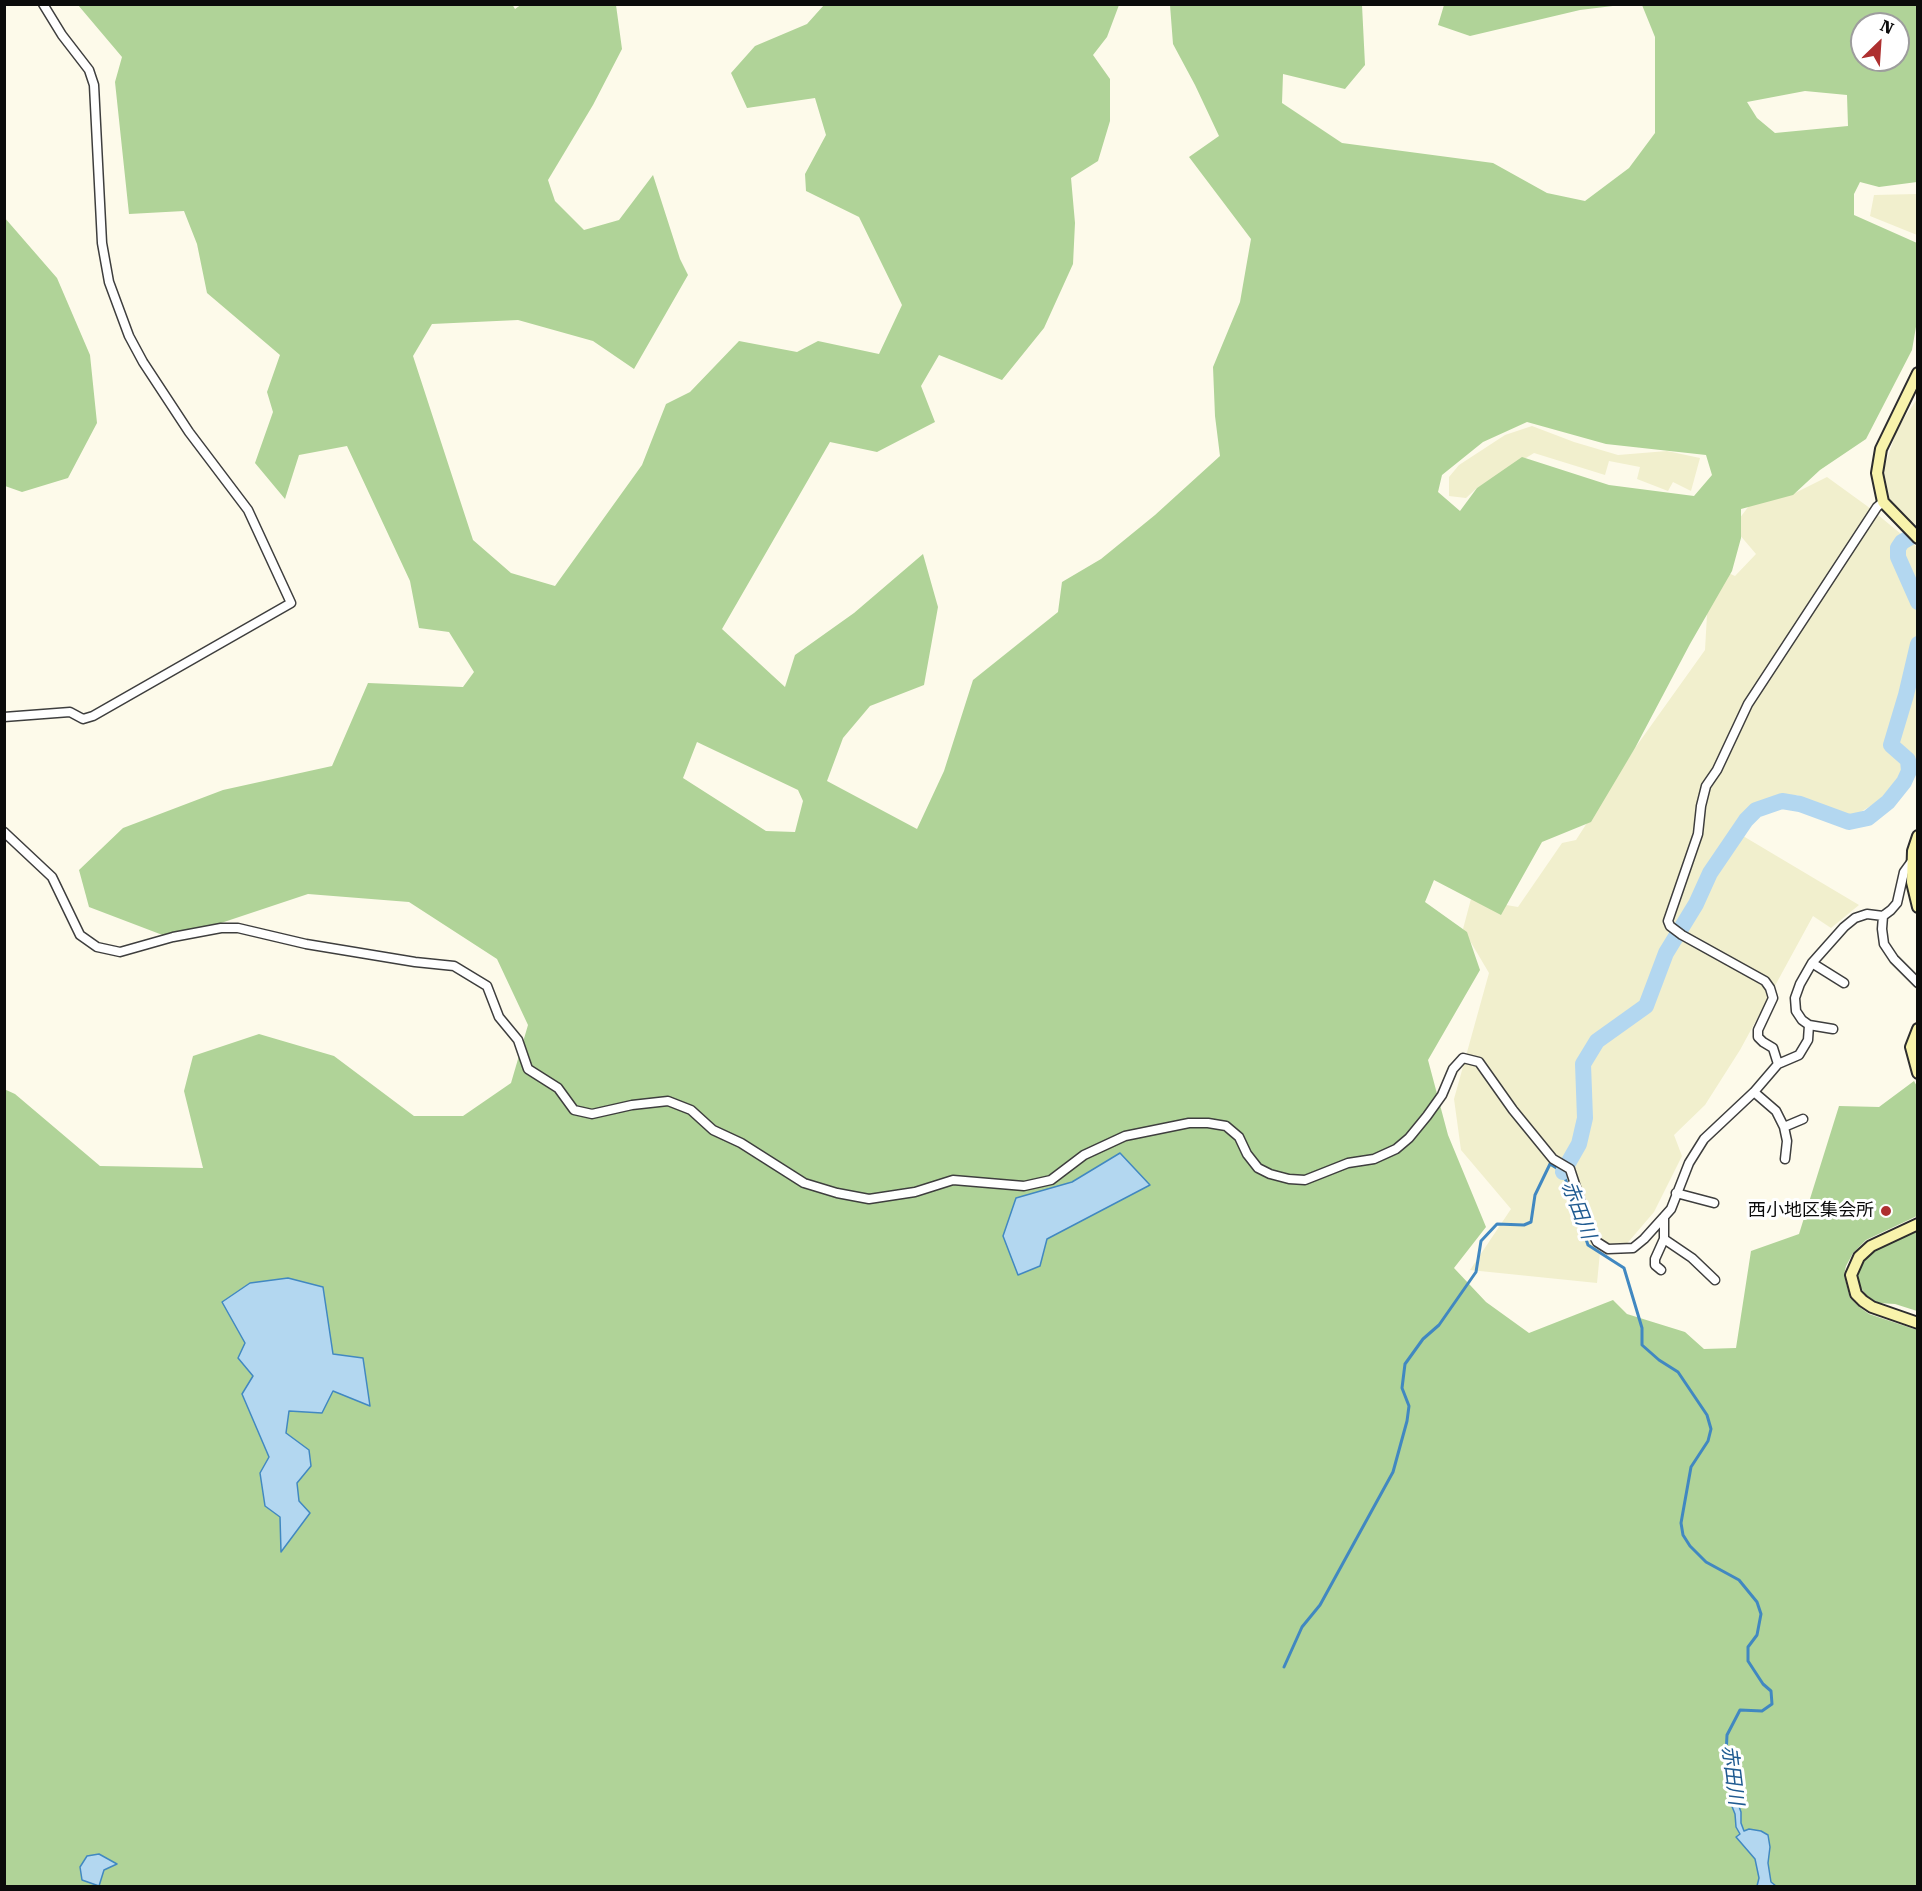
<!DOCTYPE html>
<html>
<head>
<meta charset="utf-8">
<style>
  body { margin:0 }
  #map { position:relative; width:1922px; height:1891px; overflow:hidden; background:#fdfaea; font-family:"Roboto Serif",serif }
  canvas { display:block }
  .frame { position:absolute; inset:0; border:6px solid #0b0b0b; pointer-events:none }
  .north { position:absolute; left:1850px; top:12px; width:60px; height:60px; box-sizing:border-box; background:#fff; border:2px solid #9d9d9d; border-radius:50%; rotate:25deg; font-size:16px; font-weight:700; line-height:24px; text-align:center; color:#0b0b0b }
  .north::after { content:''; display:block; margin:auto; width:21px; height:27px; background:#ae3030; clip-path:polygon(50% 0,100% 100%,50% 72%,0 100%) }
</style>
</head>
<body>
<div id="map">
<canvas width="1922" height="1891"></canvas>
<div class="frame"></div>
<div class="north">N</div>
</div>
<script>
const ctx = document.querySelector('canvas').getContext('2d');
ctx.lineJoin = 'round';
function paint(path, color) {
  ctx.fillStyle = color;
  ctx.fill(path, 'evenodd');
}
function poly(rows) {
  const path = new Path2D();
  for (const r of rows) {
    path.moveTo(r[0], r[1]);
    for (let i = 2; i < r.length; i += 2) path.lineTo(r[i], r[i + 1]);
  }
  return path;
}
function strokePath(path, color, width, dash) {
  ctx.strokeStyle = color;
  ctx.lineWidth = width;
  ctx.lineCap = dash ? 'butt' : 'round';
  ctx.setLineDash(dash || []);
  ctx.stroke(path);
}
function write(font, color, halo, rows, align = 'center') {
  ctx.font = font + ' "Roboto Serif","Noto Sans JP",serif';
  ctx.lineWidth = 6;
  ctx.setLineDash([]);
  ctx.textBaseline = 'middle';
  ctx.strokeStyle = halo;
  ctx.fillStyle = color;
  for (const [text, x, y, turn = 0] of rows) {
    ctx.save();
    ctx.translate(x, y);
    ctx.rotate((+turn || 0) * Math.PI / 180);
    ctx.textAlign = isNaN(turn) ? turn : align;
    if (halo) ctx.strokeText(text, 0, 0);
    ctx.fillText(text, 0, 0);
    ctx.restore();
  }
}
const farmland = poly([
  [1917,194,1917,235,1870,216,1874,195],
  [1917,399,1917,531,1904,520,1885,492,1884,468,1898,427],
  [1532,426,1574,442,1618,455,1667,451,1700,458,1691,491,1673,482,1668,491,1637,479,1640,467,1609,461,1605,475,1534,453,1477,488,1466,498,1449,496,1449,477,1459,465,1505,435],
  [1827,477,1867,506,1917,547,1917,764,1910,763,1879,801,1852,817,1797,795,1769,799,1733,830,1859,905,1831,928,1813,916,1740,1050,1705,1105,1674,1135,1682,1156,1654,1212,1624,1247,1601,1242,1597,1283,1470,1270,1511,1209,1461,1150,1454,1099,1489,973,1463,929,1471,899,1518,907,1562,843,1576,840,1635,748,1705,650,1708,597,1720,569,1735,576,1756,554,1733,527,1764,486,1795,493]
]);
const forest = poly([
  [512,4,515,9,522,4,616,5,622,49,593,105,548,180,555,201,584,230,619,220,653,175,680,259,688,275,634,369,593,341,518,320,432,324,413,356,473,540,511,573,555,586,642,465,666,404,690,392,739,341,797,352,818,341,879,354,902,305,859,217,806,191,805,174,826,135,815,98,747,108,731,73,755,46,807,24,824,5,1119,5,1107,37,1093,55,1110,79,1110,121,1098,161,1071,178,1075,223,1073,264,1044,328,1002,380,939,355,921,386,935,422,877,452,830,442,722,629,785,687,795,655,854,613,923,554,938,607,924,685,870,706,843,738,827,781,917,829,944,771,973,680,1058,612,1062,582,1101,559,1155,515,1220,456,1215,416,1213,367,1240,302,1251,239,1189,157,1219,136,1195,85,1173,44,1170,5,1362,5,1365,65,1345,89,1283,74,1282,103,1342,143,1493,163,1547,193,1585,201,1629,168,1655,133,1655,37,1642,5,1917,5,1917,182,1879,187,1860,182,1854,194,1854,215,1917,243,1917,321,1912,350,1866,439,1820,470,1793,495,1741,509,1741,538,1732,571,1690,644,1635,748,1591,822,1542,842,1501,915,1434,880,1425,902,1467,932,1480,970,1428,1060,1448,1135,1486,1227,1454,1268,1486,1302,1529,1333,1613,1300,1627,1314,1685,1332,1704,1349,1736,1348,1751,1251,1799,1234,1839,1106,1879,1107,1914,1081,1918,1088,1917,1216,1866,1240,1853,1253,1846,1266,1844,1275,1850,1298,1858,1306,1869,1314,1917,1330,1917,1886,5,1886,4,1089,15,1094,100,1166,203,1168,184,1091,193,1056,259,1034,334,1056,414,1116,463,1116,511,1083,528,1025,497,959,409,902,308,894,173,939,89,907,79,870,123,828,223,790,332,766,368,683,463,687,474,672,449,632,419,628,410,581,347,446,299,455,285,499,255,463,273,412,267,392,280,355,207,293,197,244,184,211,129,214,115,82,122,57,78,5],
  [1862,24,1898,24,1898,60,1862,60],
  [1805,91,1847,95,1848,126,1775,133,1757,118,1747,102],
  [1527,422,1606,444,1706,455,1712,475,1694,496,1609,485,1522,457,1477,488,1460,511,1438,492,1442,475,1483,442],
  [697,742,798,790,803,801,795,832,766,831,683,778],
  [1444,5,1444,4,1621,5,1580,10,1470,36,1438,25],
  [4,217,57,278,90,355,97,423,68,478,22,492,5,486],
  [1917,1230,1917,1311,1895,1304,1879,1303,1867,1296,1861,1288,1856,1275,1863,1260,1873,1250]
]);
const water = poly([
  [1120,1153,1150,1185,1047,1239,1040,1266,1018,1275,1003,1236,1016,1198,1072,1182,1120,1153],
  [288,1278,323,1287,333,1354,363,1358,370,1406,333,1391,322,1413,289,1411,286,1433,309,1450,311,1466,297,1483,299,1501,310,1513,281,1552,280,1517,265,1506,260,1473,269,1457,242,1394,253,1376,238,1358,245,1343,222,1302,250,1283,288,1278],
  [1730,1776,1738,1778,1737,1801,1741,1812,1741,1823,1744,1831,1749,1829,1761,1831,1768,1835,1770,1847,1768,1863,1771,1882,1776,1886,1757,1886,1759,1878,1755,1859,1736,1837,1740,1834,1736,1827,1735,1814,1731,1804,1730,1776],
  [99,1854,117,1864,104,1870,99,1886,82,1880,80,1867,87,1856,99,1854]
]);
const stream = poly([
  [1284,1667,1302,1627,1320,1605,1393,1472,1407,1421,1409,1406,1402,1388,1405,1364,1423,1339,1439,1325,1476,1272,1481,1241,1497,1224,1524,1225,1531,1222,1535,1195,1550,1164,1563,1172,1588,1245,1624,1268,1642,1328,1642,1345,1659,1360,1678,1372,1707,1415,1711,1429,1708,1441,1691,1467,1681,1523,1683,1535,1690,1546,1706,1562,1739,1580,1757,1602,1761,1614,1757,1635,1748,1647,1748,1661,1763,1684,1771,1691,1772,1704,1762,1711,1740,1710,1727,1735,1726,1755,1735,1772,1734,1779]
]);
const river = poly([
  [1918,533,1902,542,1898,548,1898,557,1918,602],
  [1563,1172,1579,1144,1585,1118,1583,1064,1597,1041,1646,1006,1666,953,1696,904,1710,873,1746,820,1756,810,1782,801,1800,804,1849,822,1868,818,1888,802,1904,782,1909,771,1908,760,1891,745,1906,695,1918,644]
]);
const minor = poly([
  [4,717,70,712,83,719,93,716,291,603,248,510,189,432,143,362,129,336,109,282,102,243,94,85,89,70,62,35,43,4],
  [4,832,52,877,80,935,97,947,120,952,173,937,221,928,238,928,306,944,415,962,454,966,487,986,499,1017,518,1040,528,1069,558,1088,574,1110,592,1114,632,1105,668,1101,691,1110,713,1130,741,1143,804,1183,837,1193,869,1199,915,1192,953,1180,1024,1186,1051,1180,1084,1155,1125,1136,1189,1123,1208,1123,1226,1126,1239,1137,1247,1154,1258,1168,1270,1174,1289,1179,1305,1180,1348,1163,1374,1159,1396,1149,1409,1138,1427,1116,1442,1095,1453,1069,1463,1058,1479,1062,1513,1110,1553,1159,1570,1169,1589,1227,1597,1242,1608,1249,1633,1248,1644,1239,1671,1209,1689,1163,1704,1139,1754,1092,1778,1064,1799,1055,1808,1040,1809,1025,1802,1020,1796,1011,1795,998,1800,984,1812,963,1844,927,1855,918,1867,914,1883,916,1891,910,1897,903,1904,872,1912,861],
  [1883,916,1882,929,1884,944,1894,959,1918,983],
  [1812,963,1844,983],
  [1809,1025,1833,1029],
  [1778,1064,1773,1048,1763,1042,1758,1037,1758,1030,1773,998,1770,988,1765,981,1682,935,1670,926,1668,921,1698,834,1701,806,1706,786,1717,770,1748,704,1877,507,1883,502],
  [1754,1092,1776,1111,1784,1127,1787,1141,1785,1159],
  [1784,1127,1803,1119],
  [1676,1193,1714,1203],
  [1664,1217,1664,1239,1692,1258,1715,1280],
  [1661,1270,1655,1265,1655,1259,1664,1239]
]);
const secondary = poly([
  [1918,373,1881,449,1877,473,1883,502,1918,538],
  [1918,836,1913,851,1912,882,1918,907],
  [1918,1029,1911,1047,1918,1073],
  [1918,1224,1871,1246,1859,1257,1851,1275,1856,1294,1863,1301,1872,1307,1918,1323]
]);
const markers = [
  [1886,1211,6,"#ae3030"]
];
const poiNames = [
  ["西小地区集会所",1874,1211]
];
const waterNames = [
  ["赤田川",1578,1210,69],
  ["赤田川",1732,1775,83]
];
paint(farmland, '#f1efcd');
paint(forest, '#b0d398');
paint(water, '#b3d7f0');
strokePath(water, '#4188c1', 1.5);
strokePath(stream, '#4188c1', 3);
strokePath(river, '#b3d7f0', 16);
strokePath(minor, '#3e3e3e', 11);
strokePath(secondary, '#2d2d2d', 14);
strokePath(minor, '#fff', 8);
strokePath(secondary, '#f8f3ab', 10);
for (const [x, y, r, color] of markers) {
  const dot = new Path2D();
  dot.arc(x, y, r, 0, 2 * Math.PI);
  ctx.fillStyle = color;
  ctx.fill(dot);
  strokePath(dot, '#fff', 2);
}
write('18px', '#0b0b0b', '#fff', poiNames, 'right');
write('italic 20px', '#205b91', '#fff', waterNames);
</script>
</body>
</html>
